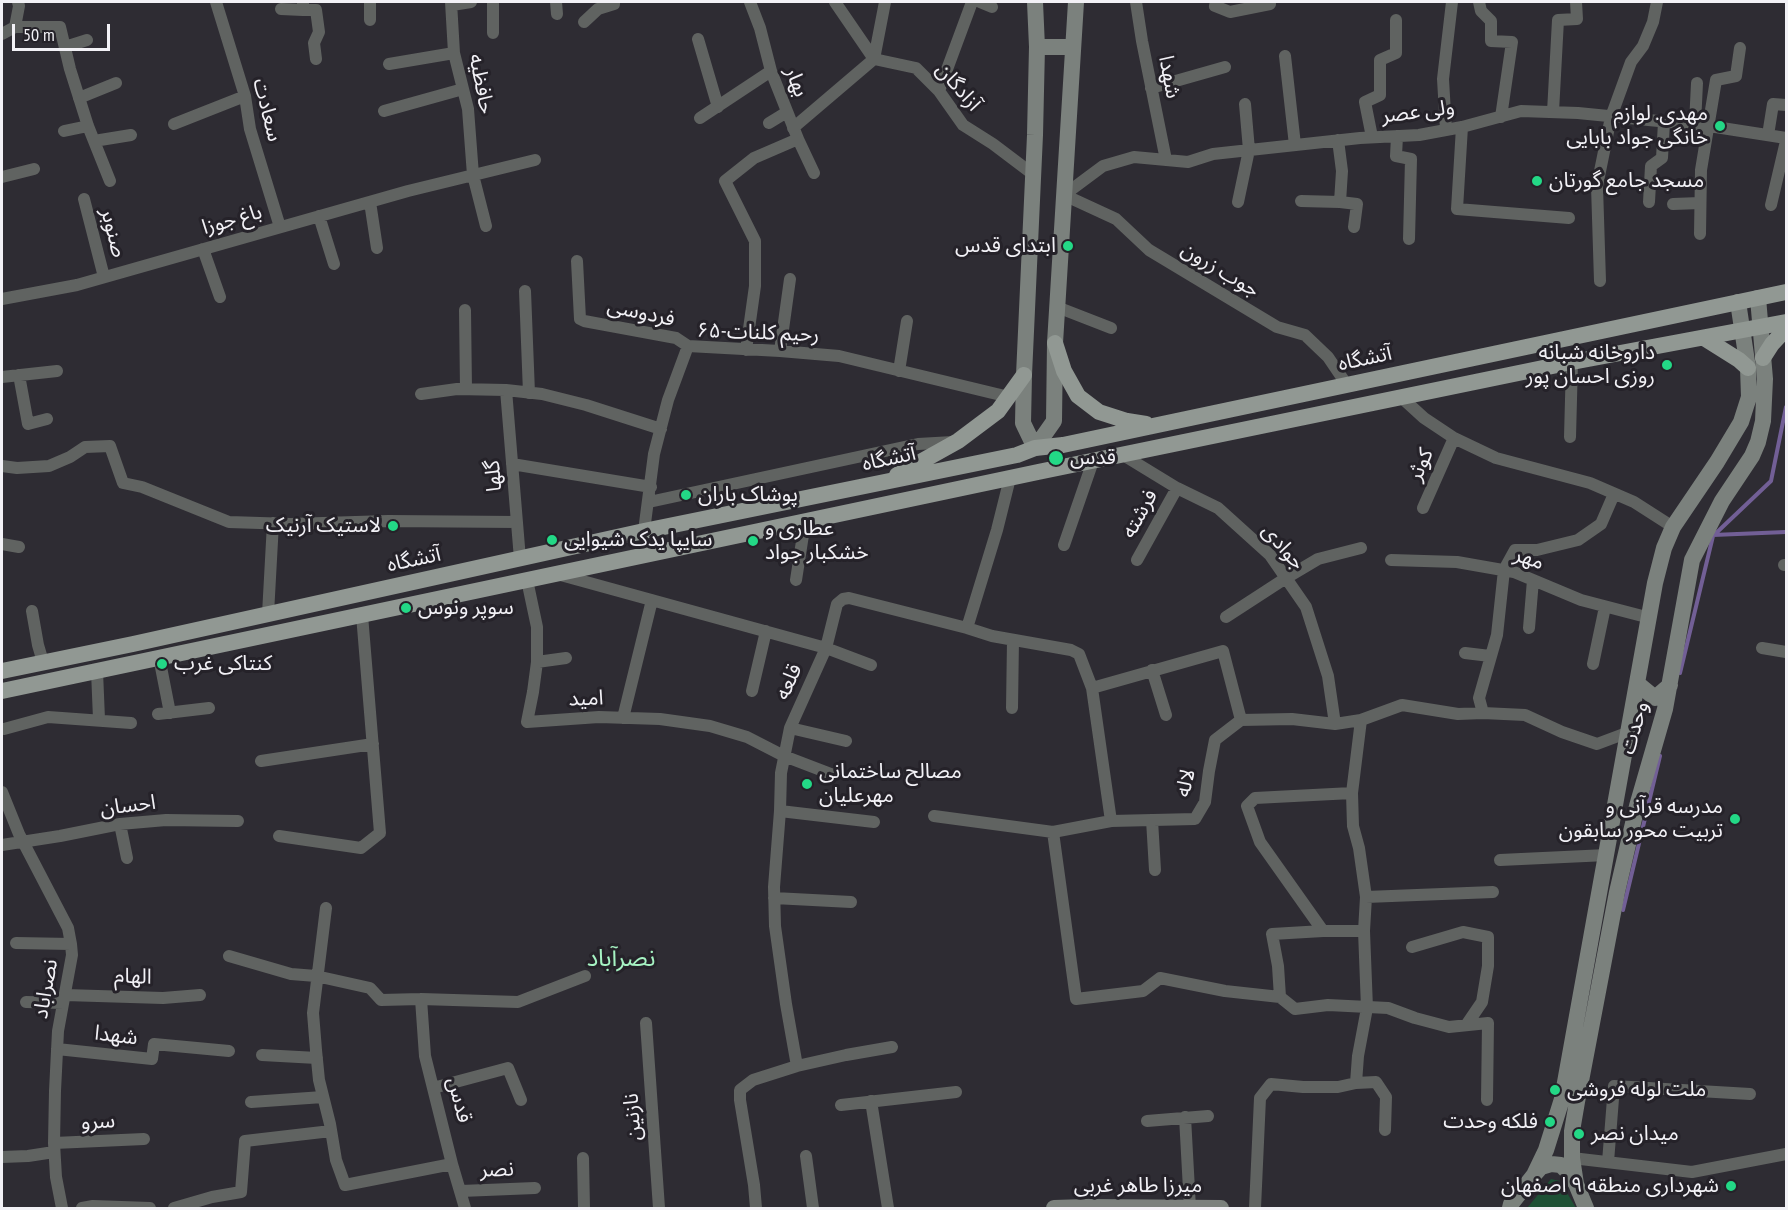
<!DOCTYPE html>
<html>
<head>
<meta charset="utf-8">
<style>
  body { margin:0 }
  #map { position:relative; width:1788px; height:1210px; overflow:hidden; background:#2e2c33; font-family:"PT Sans Narrow",sans-serif }
  canvas { display:block }
  .frame { position:absolute; inset:0; border:3px solid #f2f1f6; pointer-events:none }
  .scale { position:absolute; left:12px; top:24px; width:98px; height:27px; box-sizing:border-box; border:3px solid #f2f1f6; border-top:0; padding-left:8px; font-size:18px; line-height:21px; white-space:nowrap; color:#f2f1f6; -webkit-text-stroke:4px #252229; paint-order:stroke }
</style>
</head>
<body>
<div id="map">
<canvas width="1788" height="1210"></canvas>
<div class="frame"></div>
<div class="scale">50 m</div>
</div>
<script>
const ctx = document.querySelector('canvas').getContext('2d');
ctx.lineJoin = 'round';
function paint(path, color) {
  ctx.fillStyle = color;
  ctx.fill(path, 'evenodd');
}
function poly(rows) {
  const path = new Path2D();
  for (const r of rows) {
    path.moveTo(r[0], r[1]);
    for (let i = 2; i < r.length; i += 2) path.lineTo(r[i], r[i + 1]);
  }
  return path;
}
function strokePath(path, color, width, dash) {
  ctx.strokeStyle = color;
  ctx.lineWidth = width;
  ctx.lineCap = dash ? 'butt' : 'round';
  ctx.setLineDash(dash || []);
  ctx.stroke(path);
}
function write(font, color, halo, rows, align = 'center') {
  ctx.font = font + ' "PT Sans Narrow","Noto Sans Arabic",sans-serif';
  ctx.lineWidth = 6;
  ctx.setLineDash([]);
  ctx.textBaseline = 'middle';
  ctx.strokeStyle = halo;
  ctx.fillStyle = color;
  for (const [text, x, y, turn = 0] of rows) {
    ctx.save();
    ctx.translate(x, y);
    ctx.rotate((+turn || 0) * Math.PI / 180);
    ctx.textAlign = isNaN(turn) ? turn : align;
    if (halo) ctx.strokeText(text, 0, 0);
    ctx.fillText(text, 0, 0);
    ctx.restore();
  }
}
const green = poly([
  [1551,1179,1560,1181,1576,1208,1527,1208]
]);
const stream = poly([
  [1713,535,1786,532],
  [1680,673,1713,536,1771,481,1786,407],
  [1623,910,1660,756]
]);
const minor = poly([
  [216,2,245,96,250,129,280,227],
  [303,2,303,10,316,10,319,32,314,43,316,59],
  [370,2,370,20],
  [451,2,454,53,468,109,473,175,486,226],
  [493,2,493,33],
  [556,2,557,14],
  [750,2,760,28,771,71,798,139,814,173],
  [835,2,874,59,916,68,939,91,963,125,993,144,1034,175],
  [980,2,992,7],
  [1136,2,1142,41,1166,160],
  [1216,2,1215,6,1230,12,1270,4],
  [1479,2,1481,11,1491,21,1491,41,1512,42,1501,117],
  [452,5,471,2],
  [281,9,303,10],
  [584,22,598,9,614,4,614,2],
  [15,27,60,27,70,69,88,126,110,181],
  [2,34,15,27,19,6,18,2],
  [698,39,718,107],
  [65,47,87,40],
  [1285,56,1295,145],
  [389,64,454,53],
  [1151,88,1225,67],
  [939,91,972,2],
  [79,98,116,83],
  [384,111,463,89],
  [1553,112,1558,20,1577,19,1576,2],
  [700,118,771,71],
  [769,123,787,112],
  [174,124,245,96],
  [1695,124,1697,83],
  [1462,127,1457,209,1569,218],
  [793,128,874,59,885,2],
  [1446,130,1443,79,1452,2],
  [64,131,88,126],
  [1768,135,1773,104,1786,105],
  [1397,136,1396,156,1411,159,1409,239],
  [1372,137,1365,102,1380,95,1380,60,1396,53,1396,20],
  [1338,140,1342,171,1340,202,1357,204,1354,227],
  [94,141,131,135],
  [2,177,34,169],
  [84,199,104,277],
  [1301,201,1340,202],
  [370,202,377,248],
  [1238,202,1249,150,1245,104],
  [1649,202,1651,166,1662,158,1664,122],
  [1673,204,1700,203],
  [1771,205,1786,141],
  [319,216,334,264],
  [1700,234,1701,170,1716,80,1736,76,1740,48],
  [203,249,220,297],
  [577,261,580,319,584,321,676,338,688,346],
  [1600,281,1597,186,1611,117,1631,62,1643,46,1653,22,1657,2],
  [525,291,529,393],
  [2,299,77,285,408,191,535,160],
  [1057,307,1111,328],
  [465,310,466,389],
  [746,350,755,286,755,241,725,181,754,158,798,139],
  [780,351,790,279],
  [899,371,907,321],
  [19,375,28,424,47,419],
  [2,377,57,371],
  [1347,385,1328,357,1305,335,1277,327,1149,250,1116,219,1064,195,1103,166,1134,157,1188,162,1213,154,1360,138,1419,135,1462,127,1521,111,1578,113,1709,126,1786,138],
  [506,390,520,559],
  [421,394,457,389,506,390,542,394,586,405,661,429],
  [1401,397,1424,418,1454,438,1496,458,1590,483,1634,502,1673,527],
  [1570,437,1572,362],
  [1123,455,1177,488,1218,508,1270,555,1306,607,1328,676,1335,724],
  [512,464,651,487],
  [2,466,17,468,49,466,70,457,85,447,110,446,123,483,142,487,229,522,291,524,388,521,517,522],
  [649,502,918,444,953,442],
  [1423,508,1454,438],
  [644,531,654,454,668,400,688,346,780,351,839,356,1009,397],
  [2,544,19,547],
  [1064,545,1093,461],
  [1137,560,1177,488],
  [1391,560,1457,562,1514,572,1581,600,1650,618],
  [1784,565,1786,565],
  [557,574,826,648,871,665],
  [527,580,537,627,537,662,533,692,527,722,599,717,660,719,710,726,747,737,784,756,831,774],
  [796,580,805,522],
  [32,611,38,645,43,662],
  [268,614,273,523],
  [1226,617,1286,578,1318,559,1361,548],
  [967,628,992,636,1071,650,1079,654,1092,688,1111,821,1053,832,1076,999,1143,991,1160,978,1225,991,1280,997],
  [1529,628,1533,580],
  [1762,648,1786,652],
  [1465,653,1490,656],
  [159,657,170,713],
  [537,662,566,658],
  [1593,664,1605,607],
  [1152,670,1166,715],
  [97,671,99,719],
  [1092,688,1223,651,1241,720,1292,719,1335,724,1361,720,1402,705,1458,714,1483,713,1525,715,1562,732,1597,744,1629,732],
  [752,691,766,631],
  [1012,708,1013,640],
  [1483,713,1479,698,1497,635,1504,570,1515,550,1537,550,1578,540,1601,524,1614,494],
  [158,714,209,708],
  [623,718,652,600],
  [790,728,846,741],
  [4,729,48,717,131,723],
  [261,761,373,744],
  [2,792,19,834,68,928,71,944,72,955,58,1031,55,1091,54,1143,56,1177,62,1208],
  [780,811,874,822],
  [934,816,1053,832],
  [1152,820,1155,870],
  [1111,821,1195,819,1205,802,1209,771,1215,740,1241,720],
  [120,824,127,858],
  [279,836,361,848,380,833,362,615],
  [2,845,60,836,120,824,166,820,238,821],
  [1500,860,1607,855],
  [1366,897,1493,892],
  [774,898,851,902],
  [326,908,313,1013,316,1050,319,1080,330,1124,336,1160,345,1185,452,1164],
  [1323,931,1260,842,1247,806,1255,798,1352,793],
  [1364,931,1323,931,1272,934,1278,966,1280,997,1295,1009,1328,1005,1388,1008,1415,1018,1449,1027,1488,1023,1487,1100],
  [16,943,71,944],
  [1412,947,1463,932,1488,937,1488,966,1482,1002,1467,1024],
  [229,956,291,974,316,976,370,988,381,1000,421,999,518,1002,585,976],
  [65,995,163,998,200,995],
  [421,999,425,1056,452,1164,465,1208],
  [26,1002,63,1003],
  [646,1023,659,1208],
  [57,1049,152,1059,154,1044,229,1051],
  [262,1055,317,1058],
  [797,1066,786,1004,775,926,774,887,780,811,781,773,790,728,826,648,837,604,843,599,849,598,967,628,997,530,1010,478],
  [1356,1083,1358,1056,1367,1008,1364,931,1366,897,1359,848,1353,826,1352,793,1361,720],
  [433,1088,508,1068,521,1100],
  [871,1101,888,1208],
  [251,1102,323,1097],
  [841,1105,956,1092],
  [1185,1117,1190,1208],
  [1147,1121,1208,1116],
  [54,1143,144,1139],
  [806,1156,813,1208],
  [2,1157,28,1156,54,1152],
  [583,1158,584,1208],
  [1572,1158,1692,1172,1786,1154],
  [1608,1162,1614,1086,1750,1094],
  [461,1191,535,1188],
  [82,1208,93,1206,150,1208],
  [174,1208,212,1197,241,1192,245,1141,331,1131],
  [756,1208,754,1185,740,1100,740,1090,753,1080,797,1066,846,1055,892,1047],
  [1255,1208,1260,1098,1271,1084,1303,1087,1338,1087,1356,1083,1376,1082,1386,1097,1385,1130]
]);
const secondary = poly([
  [1037,47,1073,47],
  [1035,448,1054,421,1055,343,1076,2],
  [1035,448,1023,423,1024,375,1035,135,1037,47,1035,2],
  [1638,684,1655,698,1670,685],
  [1534,1175,1546,1150,1562,1099,1655,583,1664,548,1673,527,1717,462,1741,422,1749,397,1748,368,1738,302],
  [1576,1184,1572,1158,1572,1131,1577,1102,1617,892,1637,806,1665,709,1692,560,1722,501,1752,456,1758,442,1763,421,1765,379,1758,298],
  [1054,1208,1086,1207,1221,1208],
  [1510,1208,1511,1204,1534,1175,1541,1167,1551,1164,1561,1165,1569,1173,1576,1184,1586,1208]
]);
const primary = poly([
  [1704,338,1739,360,1748,368],
  [1055,343,1064,371,1078,396,1099,412,1127,421,1146,424],
  [1763,358,1772,344,1786,329],
  [897,475,958,441,998,411,1024,375],
  [2,671,133,644,644,531,1017,455,1035,448,1063,445,1786,292],
  [2,691,1038,472,1572,362,1786,322]
]);
const markers = [
  [1720,126,6,"#23d886"],
  [1537,181,6,"#23d886"],
  [1068,246,6,"#23d886"],
  [1667,365,6,"#23d886"],
  [1056,458,8,"#23d886"],
  [686,495,6,"#23d886"],
  [393,526,6,"#23d886"],
  [552,540,6,"#23d886"],
  [753,541,6,"#23d886"],
  [406,608,6,"#23d886"],
  [162,664,6,"#23d886"],
  [807,784,6,"#23d886"],
  [1735,819,6,"#23d886"],
  [1555,1090,6,"#23d886"],
  [1550,1122,6,"#23d886"],
  [1579,1134,6,"#23d886"],
  [1731,1186,6,"#23d886"]
];
const streetNames = [
  ["شهدا",1169,77,79],
  ["بهار",796,82,69],
  ["حافظیه",481,84,79],
  ["آزادگان",958,87,49],
  ["سعادت",267,110,76],
  ["ولی عصر",1418,112,-7],
  ["باغ جوزا",232,220,-16],
  ["صنوبر",113,233,76],
  ["جوب زرون",1220,270,31],
  ["فردوسی",641,313,12],
  ["۶۵-رحیم کلنات",758,333,2],
  ["آتشگاه",1365,359,-12],
  ["آتشگاه",889,459,-12],
  ["کوثر",1421,465,-66],
  ["گلها",494,476,-95],
  ["فرشته",1140,514,-61],
  ["جوادی",1283,547,49],
  ["مهر",1529,559,19],
  ["آتشگاه",414,560,-12],
  ["قلعه",789,682,-66],
  ["امید",586,699,-2],
  ["وحدت",1635,728,-74],
  ["لاله",1186,783,-77],
  ["احسان",128,806,-7],
  ["الهام",133,977,2],
  ["نصراباد",46,989,-80],
  ["شهدا",116,1036,7],
  ["قدس",459,1100,76],
  ["نازنین",633,1117,-94],
  ["سرو",98,1122,-3],
  ["نصر",497,1170,-2],
  ["میرزا طاهر غربی",1138,1186]
];
const poiNames = [
  ["مهدی. لوازم",1708,114,"right"],
  ["خانگی جواد بابایی",1708,138,"right"],
  ["مسجد جامع گورتان",1549,181],
  ["ابتدای قدس",1056,246,"right"],
  ["داروخانه شبانه",1655,353,"right"],
  ["روزی احسان پور",1655,377,"right"],
  ["قدس",1070,458],
  ["پوشاک باران",698,495],
  ["لاستیک آرنیک",381,526,"right"],
  ["عطاری و",765,529],
  ["خشکبار جواد",765,553],
  ["سایپا یدک شیوایی",564,540],
  ["سوپر ونوس",418,608],
  ["کنتاکی غرب",174,664],
  ["مصالح ساختمانی",819,772],
  ["مهرعلیان",819,796],
  ["مدرسه قرآنی و",1723,807,"right"],
  ["تربیت محور سابقون",1723,831,"right"],
  ["ملت لوله فروشی",1567,1090],
  ["فلکه وحدت",1538,1122,"right"],
  ["میدان نصر",1591,1134],
  ["شهرداری منطقه ۹ اصفهان",1719,1186,"right"]
];
const quarterNames = [
  ["نصرآباد",621,959]
];
paint(green, '#1e5035');
strokePath(stream, '#725f96', 4);
strokePath(minor, '#606361', 12);
strokePath(secondary, '#7b817d', 16);
strokePath(primary, '#919893', 16);
for (const [x, y, r, color] of markers) {
  const dot = new Path2D();
  dot.arc(x, y, r, 0, 2 * Math.PI);
  ctx.fillStyle = color;
  ctx.fill(dot);
  strokePath(dot, '#252229', 2);
}
write('21px', '#f2f1f6', '#252229', streetNames);
write('21px', '#f2f1f6', '#252229', poiNames, 'left');
write('24px', '#a6f3c3', '#252229', quarterNames);
</script>
</body>
</html>
